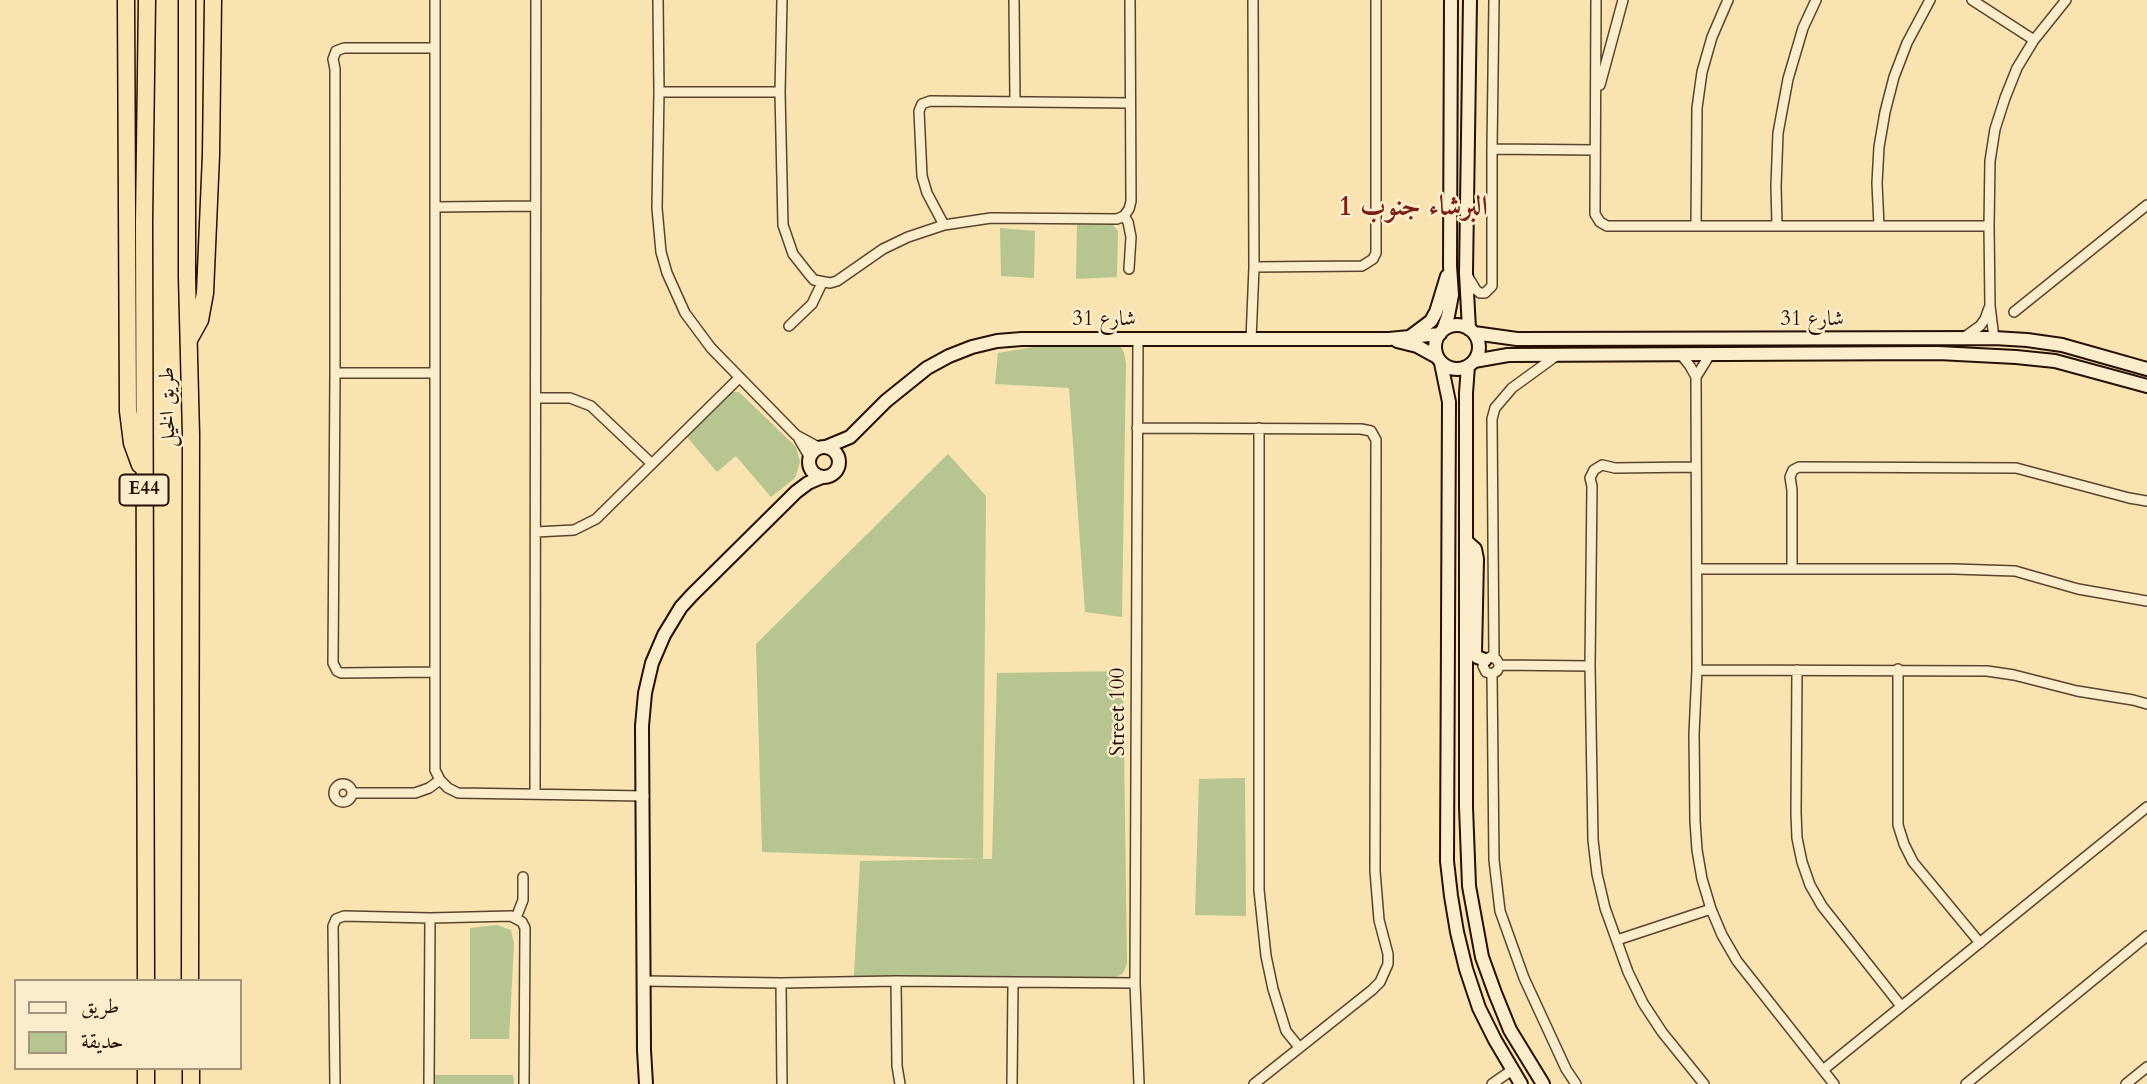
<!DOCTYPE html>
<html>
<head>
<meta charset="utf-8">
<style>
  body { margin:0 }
  #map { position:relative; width:2147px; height:1084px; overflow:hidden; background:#f8e3b1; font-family:Cardo,Amiri,serif }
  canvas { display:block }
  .legend { position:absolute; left:14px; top:979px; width:228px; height:91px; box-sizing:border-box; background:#faedcc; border:2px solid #a5947b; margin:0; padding:9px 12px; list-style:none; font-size:21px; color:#260f01 }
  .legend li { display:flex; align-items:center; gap:14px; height:35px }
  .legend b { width:35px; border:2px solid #a5947b }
</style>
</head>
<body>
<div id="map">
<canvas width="2147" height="1084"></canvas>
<ul class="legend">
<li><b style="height:9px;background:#faedcc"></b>طريق</li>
<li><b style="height:19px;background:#b7c590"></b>حديقة</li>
</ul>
</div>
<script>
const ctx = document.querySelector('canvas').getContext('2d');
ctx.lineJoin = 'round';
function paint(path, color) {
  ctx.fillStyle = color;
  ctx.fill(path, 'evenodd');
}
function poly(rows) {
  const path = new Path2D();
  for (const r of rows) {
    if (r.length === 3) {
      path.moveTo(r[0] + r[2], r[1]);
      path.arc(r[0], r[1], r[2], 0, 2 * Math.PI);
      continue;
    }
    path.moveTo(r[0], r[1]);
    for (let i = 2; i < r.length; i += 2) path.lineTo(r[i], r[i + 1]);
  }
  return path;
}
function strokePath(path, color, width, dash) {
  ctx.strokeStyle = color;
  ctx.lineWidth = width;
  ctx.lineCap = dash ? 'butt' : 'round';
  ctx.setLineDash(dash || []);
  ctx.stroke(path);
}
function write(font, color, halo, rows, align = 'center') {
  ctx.font = font + ' Cardo,Amiri,serif';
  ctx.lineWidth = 5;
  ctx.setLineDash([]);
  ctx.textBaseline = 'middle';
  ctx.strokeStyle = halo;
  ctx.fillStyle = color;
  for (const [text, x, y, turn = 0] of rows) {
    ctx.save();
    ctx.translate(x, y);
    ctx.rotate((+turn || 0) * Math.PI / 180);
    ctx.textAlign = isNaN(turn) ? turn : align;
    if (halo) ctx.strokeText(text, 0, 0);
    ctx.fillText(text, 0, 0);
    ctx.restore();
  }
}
const green = poly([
  [1112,224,1118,231,1117,277,1076,279,1077,225],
  [1000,228,1035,231,1034,278,1001,276],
  [1044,345,1120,345,1124,353,1126,363,1122,617,1085,612,1069,388,995,384,998,353],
  [730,392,739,392,796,447,800,462,795,478,771,497,736,456,717,472,687,437],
  [948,454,986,496,983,859,992,859,997,673,1123,671,1127,964,1123,973,1115,978,854,976,860,861,983,859,762,852,756,644],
  [1245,778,1246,916,1195,915,1199,779],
  [497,925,511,930,514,944,509,1039,470,1039,470,928],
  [431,1075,513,1075,514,1084,431,1084]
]);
const street = poly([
  [435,0,435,770,440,780,448,788,458,793,644,796],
  [658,0,659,92,657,208,661,252,667,273,685,313,711,348,796,435,820,448],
  [782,0,780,92,783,225,793,254,808,273,814,280,830,283,837,281,883,249,908,237,944,225,991,218,1117,219,1124,216,1129,209,1131,201,1130,0],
  [1014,0,1015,102],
  [1596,0,1595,214,1600,222,1607,226,1989,226],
  [1972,0,2034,40],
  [1600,85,1623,0],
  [659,92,780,92],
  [1492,149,1594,150],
  [435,207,534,206],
  [1124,216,1128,222,1131,237,1129,269],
  [944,225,927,193,922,176,919,111,922,104,930,101,1129,103],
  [1777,225,1776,186,1778,133,1788,79,1803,28,1816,0],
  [1696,226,1697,108,1702,72,1712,37,1728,0],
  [1879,226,1877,183,1879,147,1885,112,1894,77,1907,43,1930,0],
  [1254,267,1362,266,1373,259,1376,253,1376,0],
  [1467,275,1476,290,1480,293,1485,293,1492,286,1492,149,1494,0],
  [2014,312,2147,205],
  [789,326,812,304,822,283],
  [1966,336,1980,326,1985,319,1989,308],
  [1994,338,1990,306,1989,226,1990,161,1995,129,2005,98,2017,68,2034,40,2066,0],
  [1138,340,1135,983,1139,1084],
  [1251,340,1254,267,1253,0],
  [1682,356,1690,366,1696,377,1697,670,1694,734,1695,821,1697,850,1702,879,1711,909,1722,935,1737,961,1834,1084],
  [335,373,435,373],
  [1696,377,1709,356],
  [536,398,570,398,591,406,651,463],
  [1137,428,1361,429,1371,431,1376,440,1375,871,1379,920,1388,954,1388,964,1380,982,1372,990,1254,1084],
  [1259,428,1259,890,1266,956,1273,989,1286,1031,1299,1047],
  [799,439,810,458],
  [1695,467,1615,468,1602,465,1594,470,1590,478,1592,486,1590,666,1593,840,1597,874,1605,908,1628,972,1643,1003,1662,1032,1704,1084],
  [536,532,574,530,596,519,739,378],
  [1792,568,1792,490,1790,477,1793,470,1799,467,2016,468,2129,498,2147,501],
  [1697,569,1954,569,2015,571,2078,589,2147,601],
  [1494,657,1492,419,1495,408,1512,388,1556,356],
  [1500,665,1590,666],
  [1898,669,1898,825,1904,844,1913,862,1980,943],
  [1697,670,1987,671,2014,675,2077,691,2133,700,2147,704],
  [1797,670,1796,813,1797,838,1802,862,1810,885,1822,906,1901,1006],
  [434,672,341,673,337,671,333,663,335,373,335,69,333,59,336,51,344,48,434,48],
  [1492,674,1486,672,1483,666,1485,660,1490,657,1496,659,1500,665,1497,671,1492,674,1494,860,1500,911,1524,978,1566,1069,1576,1084],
  [343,793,9],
  [352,793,415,793,429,788,440,780],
  [535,794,536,0],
  [516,918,523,900,523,877],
  [1617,940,1711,909],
  [644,981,781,983,896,981,1135,983],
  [896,981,897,1066,900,1084],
  [781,983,782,1084],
  [1823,1070,2147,807],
  [335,1084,333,926,336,919,344,916,430,918,511,916,522,922,525,928,524,1084],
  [429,1084,430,918],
  [1012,1084,1013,983],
  [1492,1084,1512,1070],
  [1966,1084,2147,936],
  [2126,1084,2147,1067]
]);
const secondary = poly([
  [1457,347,22],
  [1469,329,1466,273,1470,0],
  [1443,330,1448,316,1452,295,1450,266,1451,0],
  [1474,333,1517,339,1994,338,2027,340,2062,345,2147,369],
  [1411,336,1431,321,1436,312,1447,276],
  [1397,341,1417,346,1437,357],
  [1474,361,1508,355,1938,353,2016,357,2055,361,2147,386],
  [1441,363,1449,402,1447,861,1451,896,1457,932,1466,969,1479,1008,1495,1040,1521,1084],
  [1468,366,1466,393,1466,807,1469,886,1482,957,1495,993,1510,1030,1543,1084],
  [826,447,850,437,886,401,927,368,949,356,972,347,997,341,1022,339,1389,339,1440,334],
  [824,462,15],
  [1466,541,1475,549,1477,559,1475,653,1477,657,1485,660],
  [646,1084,644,1050,642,726,645,693,652,663,664,635,681,607,692,595,796,492,808,483,822,477]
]);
const highway = poly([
  [126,0,128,411,132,443,140,465],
  [187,0,187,277,191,435,190,981],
  [190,338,200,320,205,293,211,155,213,0],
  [146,981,144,222,147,0],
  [146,1068,146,1084],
  [191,1068,191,1084]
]);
const shields = [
  [144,490,49]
];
const shieldNames = [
  ["E44",144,490]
];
const streetNames = [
  ["شارع 31",1104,320],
  ["شارع 31",1812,320],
  ["طريق الخيل",169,407,-91],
  ["Street 100",1119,712,-90]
];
const districtNames = [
  ["البرشاء جنوب 1",1413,209]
];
paint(green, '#b7c590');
strokePath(street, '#5a442d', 12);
strokePath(secondary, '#260f01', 16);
strokePath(highway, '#260f01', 19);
strokePath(street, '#faedcc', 9);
strokePath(secondary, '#faedcc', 12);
strokePath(highway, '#f8e3b1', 16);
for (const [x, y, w] of shields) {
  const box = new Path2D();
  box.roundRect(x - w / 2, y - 15.5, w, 31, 5);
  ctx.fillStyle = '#faedcc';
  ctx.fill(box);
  strokePath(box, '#260f01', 2);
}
write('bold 19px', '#260f01', null, shieldNames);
write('21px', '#260f01', '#faedcc', streetNames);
write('bold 28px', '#7a1f14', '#faedcc', districtNames);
</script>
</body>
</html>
